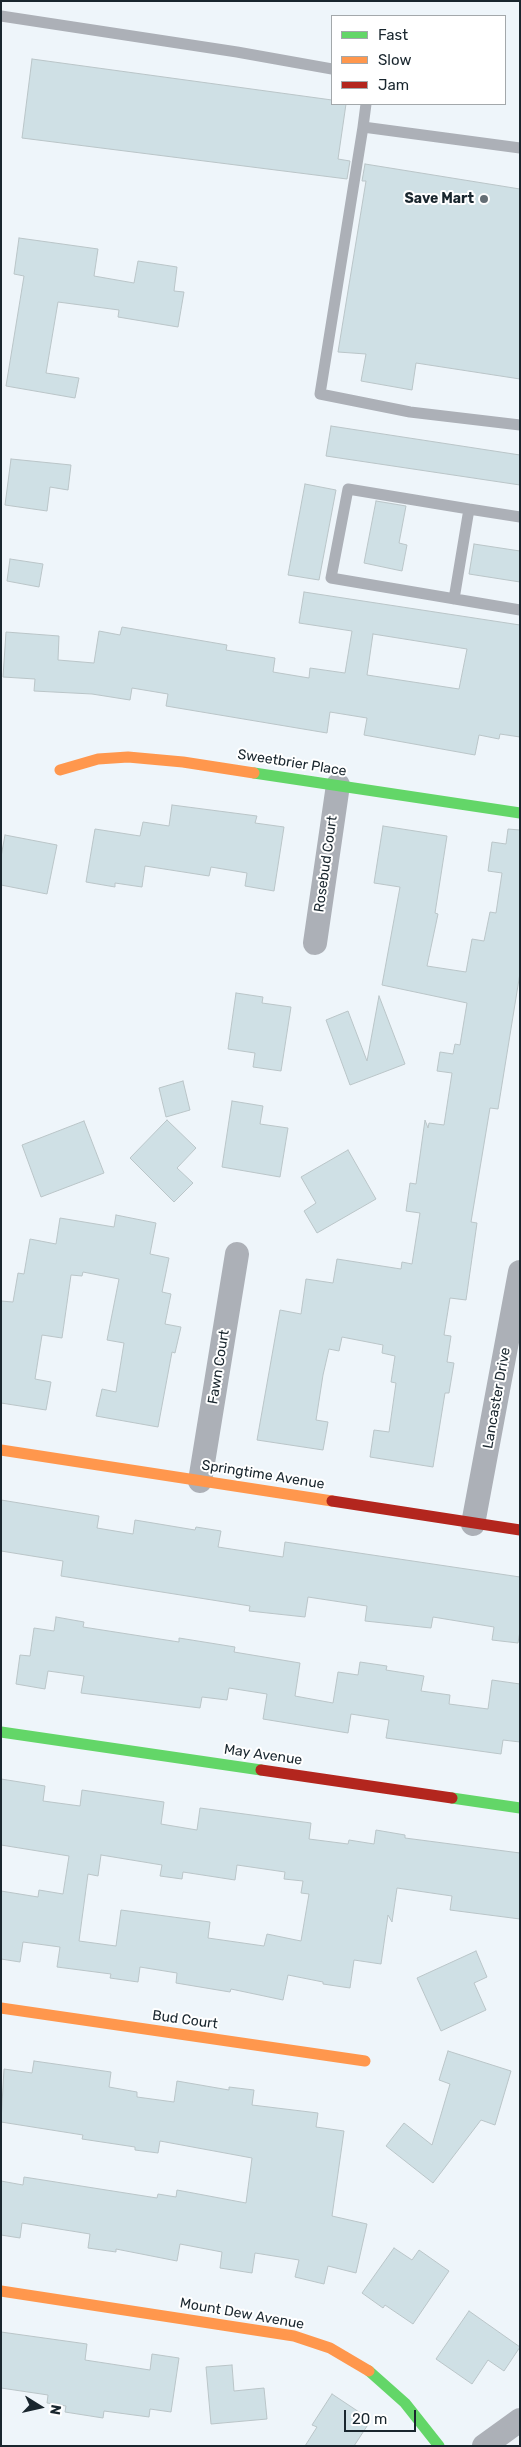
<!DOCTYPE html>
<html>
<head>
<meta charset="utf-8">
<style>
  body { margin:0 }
  #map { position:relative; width:521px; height:2447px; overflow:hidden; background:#eef5fa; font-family:Rubik,sans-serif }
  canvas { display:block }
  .frame { position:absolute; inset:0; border:2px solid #19262e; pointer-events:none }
  .legend { position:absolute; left:331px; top:15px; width:175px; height:90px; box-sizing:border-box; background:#fff; border:1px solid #a3a8ab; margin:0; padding:6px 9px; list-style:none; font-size:15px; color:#19262e }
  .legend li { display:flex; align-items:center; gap:10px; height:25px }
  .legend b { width:25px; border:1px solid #a3a8ab }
  .north { position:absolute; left:15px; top:2382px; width:50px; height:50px; -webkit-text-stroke:4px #fff; paint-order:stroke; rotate:100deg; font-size:14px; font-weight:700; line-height:20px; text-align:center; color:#19262e }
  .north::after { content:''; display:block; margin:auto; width:18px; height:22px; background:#19262e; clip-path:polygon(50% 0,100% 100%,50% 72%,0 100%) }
  .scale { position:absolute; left:344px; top:2410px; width:72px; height:22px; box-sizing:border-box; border:2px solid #19262e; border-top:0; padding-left:6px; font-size:15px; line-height:18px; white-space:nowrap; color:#19262e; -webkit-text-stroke:4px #fff; paint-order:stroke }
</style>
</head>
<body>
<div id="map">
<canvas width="521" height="2447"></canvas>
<div class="frame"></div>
<ul class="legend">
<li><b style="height:6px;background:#63d668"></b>Fast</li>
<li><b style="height:6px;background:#ff974d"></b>Slow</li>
<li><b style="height:6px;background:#b3261e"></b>Jam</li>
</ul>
<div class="north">N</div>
<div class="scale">20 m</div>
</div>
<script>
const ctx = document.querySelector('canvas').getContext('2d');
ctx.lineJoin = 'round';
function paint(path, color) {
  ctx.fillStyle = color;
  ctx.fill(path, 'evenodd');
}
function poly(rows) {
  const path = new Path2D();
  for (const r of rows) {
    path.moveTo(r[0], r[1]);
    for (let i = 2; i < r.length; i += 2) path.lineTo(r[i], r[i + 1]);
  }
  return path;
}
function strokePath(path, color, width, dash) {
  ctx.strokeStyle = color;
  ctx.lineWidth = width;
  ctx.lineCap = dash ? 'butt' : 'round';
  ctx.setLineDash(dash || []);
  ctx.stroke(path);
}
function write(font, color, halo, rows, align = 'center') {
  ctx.font = font + ' Rubik,sans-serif';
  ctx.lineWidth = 4;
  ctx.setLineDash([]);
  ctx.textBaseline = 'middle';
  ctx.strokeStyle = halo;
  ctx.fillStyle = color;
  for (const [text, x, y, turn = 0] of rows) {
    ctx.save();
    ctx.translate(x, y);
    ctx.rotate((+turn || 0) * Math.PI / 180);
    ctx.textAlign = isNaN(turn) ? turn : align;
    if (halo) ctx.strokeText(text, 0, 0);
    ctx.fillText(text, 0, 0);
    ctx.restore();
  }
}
const building = poly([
  [32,59,332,100,332,104,346,104,338,159,350,161,347,179,22,138,32,59],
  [365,164,520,189,520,379,416,363,412,390,361,381,366,354,338,352,366,181,362,181,365,164],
  [19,238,98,249,94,276,134,283,138,261,177,267,174,291,184,292,178,327,118,317,119,310,58,302,46,373,79,378,75,398,6,386,24,276,14,274,19,238],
  [331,426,520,455,520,485,326,456,331,426],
  [11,459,71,465,68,490,50,487,47,511,5,505,11,459],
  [305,484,336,490,319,580,288,575,305,484],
  [376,501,406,506,399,543,407,545,402,571,364,563,376,501],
  [474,544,520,551,520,582,469,574,474,544],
  [10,559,43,564,39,587,7,581,10,559],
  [304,592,520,625,520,737,500,734,499,739,479,735,475,755,364,735,367,718,330,712,327,733,166,706,168,694,132,688,130,700,92,694,34,691,35,679,3,677,6,632,59,636,58,660,94,663,99,631,120,635,122,627,227,645,226,650,275,658,273,672,309,678,310,668,345,673,352,631,299,623,304,592],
  [373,634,467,649,459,689,367,675,373,634],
  [172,805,257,816,255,823,284,827,274,891,245,886,247,873,211,867,209,876,145,866,142,887,115,883,115,887,86,882,95,829,140,836,143,822,169,826,172,805],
  [383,826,447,836,435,913,438,914,427,966,466,972,472,939,484,941,490,912,496,913,502,873,488,871,492,842,506,844,508,829,520,830,520,973,498,1109,490,1108,471,1222,477,1223,466,1300,450,1298,444,1335,451,1336,447,1362,454,1363,449,1393,445,1393,433,1467,370,1457,374,1430,389,1432,396,1383,391,1382,395,1356,382,1353,383,1345,342,1337,339,1351,329,1349,323,1375,316,1420,328,1422,323,1450,257,1440,280,1310,301,1314,306,1279,333,1283,337,1259,401,1269,402,1262,412,1264,420,1213,406,1211,410,1183,416,1184,425,1120,428,1128,429,1123,444,1125,452,1073,437,1071,440,1052,453,1054,455,1044,460,1045,467,1003,382,985,400,887,374,883,383,826],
  [5,835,57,845,47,894,1,885,1,857,5,835],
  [236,993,263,997,262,1003,291,1007,281,1071,253,1067,255,1053,228,1049,236,993],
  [379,996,405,1064,350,1085,326,1020,348,1011,367,1061,379,996],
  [183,1081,190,1110,166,1117,159,1088,183,1081],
  [232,1101,263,1106,260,1124,288,1128,280,1177,222,1167,232,1101],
  [167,1120,196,1148,177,1168,193,1183,174,1202,130,1158,167,1120],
  [84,1121,104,1173,41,1197,22,1145,84,1121],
  [348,1150,376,1199,317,1233,304,1211,316,1203,301,1177,348,1150],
  [116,1215,156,1223,150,1254,169,1258,162,1292,171,1294,165,1324,181,1327,175,1353,172,1352,158,1427,96,1416,102,1389,116,1392,124,1343,107,1340,119,1279,83,1272,82,1276,71,1275,62,1338,42,1335,35,1379,51,1382,46,1410,1,1403,1,1301,13,1302,18,1273,24,1274,30,1239,56,1244,60,1218,114,1227,116,1215],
  [1,1500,99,1516,97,1528,133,1534,135,1520,195,1530,196,1527,221,1531,218,1547,283,1557,285,1542,520,1577,520,1631,518,1643,492,1640,494,1627,433,1617,431,1628,365,1621,367,1606,308,1597,305,1617,249,1611,250,1606,61,1576,63,1561,1,1551,1,1500],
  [56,1617,84,1622,83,1627,179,1642,179,1638,235,1647,234,1652,300,1663,295,1696,333,1703,338,1672,358,1675,360,1662,387,1666,386,1670,424,1676,421,1691,450,1695,449,1704,488,1709,492,1680,520,1684,520,1742,503,1740,501,1754,386,1738,389,1720,351,1714,348,1733,263,1719,267,1694,229,1688,227,1700,202,1697,200,1708,81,1693,84,1676,48,1671,45,1689,16,1684,20,1655,30,1656,34,1628,54,1631,56,1617],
  [1,1779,45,1786,43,1801,80,1806,82,1790,164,1802,161,1824,197,1830,200,1808,311,1823,309,1839,348,1844,349,1840,374,1844,376,1830,405,1835,405,1838,520,1853,520,1919,450,1910,452,1896,397,1888,392,1922,388,1915,381,1964,354,1960,350,1988,323,1984,323,1982,288,1975,283,2000,231,1989,230,1992,176,1983,177,1973,140,1967,138,1982,110,1978,111,1974,57,1967,60,1947,23,1942,20,1962,1,1959,1,1891,38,1897,39,1890,63,1894,69,1856,1,1845,1,1779],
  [101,1855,162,1865,160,1876,182,1879,183,1872,235,1880,237,1865,285,1872,284,1879,303,1881,301,1893,309,1894,301,1941,267,1934,264,1946,208,1938,210,1922,121,1910,116,1946,79,1941,88,1874,98,1876,101,1855],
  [476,1951,487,1977,474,1983,486,2010,441,2031,417,1978,476,1951],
  [448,2051,511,2071,495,2125,481,2120,433,2183,386,2146,404,2123,432,2145,450,2084,439,2080,448,2051],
  [34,2061,111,2072,109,2087,137,2092,137,2097,174,2102,177,2081,229,2090,229,2087,254,2090,252,2105,318,2113,316,2127,344,2131,332,2216,367,2224,356,2273,328,2266,324,2284,295,2277,299,2260,255,2253,252,2273,220,2268,222,2252,180,2244,177,2261,116,2249,116,2252,88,2248,90,2234,22,2223,20,2238,1,2235,1,2181,23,2185,24,2177,157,2198,158,2194,176,2197,177,2190,246,2203,252,2158,160,2141,158,2153,135,2150,135,2147,82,2139,83,2135,1,2122,4,2069,32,2073,34,2061],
  [394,2248,412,2260,419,2250,449,2271,413,2324,385,2305,383,2308,362,2293,394,2248],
  [469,2311,520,2347,504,2371,488,2360,472,2384,436,2359,469,2311],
  [1,2332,87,2344,85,2360,150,2370,152,2354,179,2358,171,2412,150,2409,149,2417,104,2411,103,2418,65,2412,66,2406,47,2403,48,2395,1,2388,1,2332],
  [232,2365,234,2391,264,2388,267,2419,211,2424,206,2367,232,2365],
  [332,2394,371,2420,354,2446,305,2446,317,2427,312,2425,332,2394]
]);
const lane = poly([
  [1,16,237,52,332,69],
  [366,104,363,127,520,148],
  [363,127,320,394,410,412,520,425],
  [469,509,520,517],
  [454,599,469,509,348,489,331,578,520,610]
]);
const street = poly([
  [315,943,338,785],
  [200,1481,237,1254],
  [473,1524,520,1272],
  [484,2446,520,2420]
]);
const fast = poly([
  [254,773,520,813],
  [1,1732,261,1770],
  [452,1798,520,1808],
  [369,2371,405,2403,439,2446]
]);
const slow = poly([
  [60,770,98,759,128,757,183,762,254,773],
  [1,1450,332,1501],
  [1,2008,365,2061],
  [1,2291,294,2336,330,2348,369,2371]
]);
const jam = poly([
  [332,1501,520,1530],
  [261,1770,452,1798]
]);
const markers = [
  [484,199,5,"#646e75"]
];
const poiNames = [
  ["Save Mart",474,199]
];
const streetNames = [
  ["Sweetbrier Place",292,763,9],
  ["Rosebud Court",326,864,-82],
  ["Fawn Court",219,1367,-81],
  ["Lancaster Drive",497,1398,-80],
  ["Springtime Avenue",263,1475,9],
  ["May Avenue",263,1755,8],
  ["Bud Court",185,2020,8],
  ["Mount Dew Avenue",242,2314,10]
];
paint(building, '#cfe0e5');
strokePath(building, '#bac5c8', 1);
strokePath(lane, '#acb0b7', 11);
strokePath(street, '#acb0b7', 24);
strokePath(fast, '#63d668', 11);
strokePath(slow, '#ff974d', 11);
strokePath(jam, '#b3261e', 11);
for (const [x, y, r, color] of markers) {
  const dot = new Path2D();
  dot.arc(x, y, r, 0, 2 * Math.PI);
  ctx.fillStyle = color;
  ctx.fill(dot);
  strokePath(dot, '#fff', 2);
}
write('bold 14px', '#19262e', '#fff', poiNames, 'right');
write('14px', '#19262e', '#fff', streetNames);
</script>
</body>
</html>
